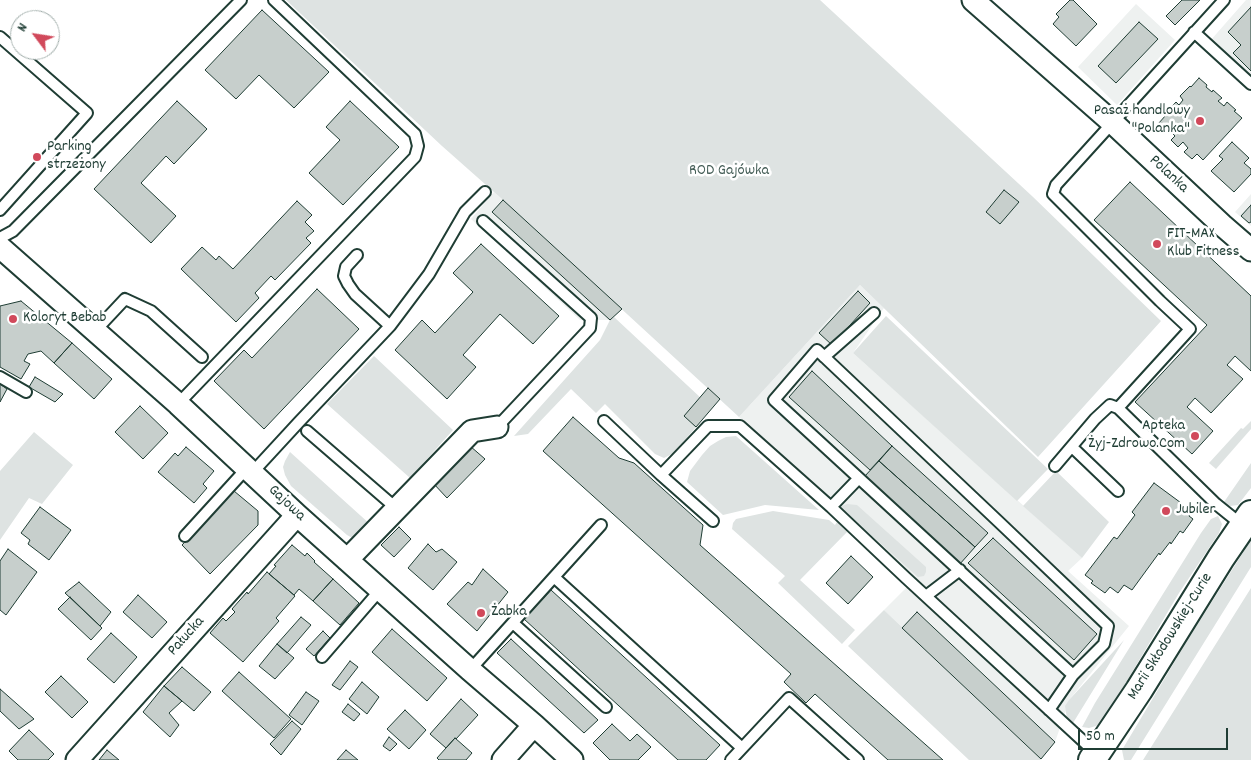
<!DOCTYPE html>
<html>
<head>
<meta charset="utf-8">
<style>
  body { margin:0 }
  #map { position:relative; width:1251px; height:760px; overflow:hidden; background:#fff; font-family:Dekko,sans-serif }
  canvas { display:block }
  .north { position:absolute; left:10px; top:10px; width:50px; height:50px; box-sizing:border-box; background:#fff; border:1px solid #a5b1ae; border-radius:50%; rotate:301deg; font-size:14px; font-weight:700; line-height:20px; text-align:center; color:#1f3d34 }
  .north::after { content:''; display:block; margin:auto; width:18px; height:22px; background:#d1495b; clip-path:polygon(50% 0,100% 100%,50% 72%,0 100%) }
  .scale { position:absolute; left:1078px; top:728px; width:150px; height:22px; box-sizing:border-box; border:2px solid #1f3d34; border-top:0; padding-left:6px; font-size:15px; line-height:18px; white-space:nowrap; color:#1f3d34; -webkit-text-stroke:4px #fff; paint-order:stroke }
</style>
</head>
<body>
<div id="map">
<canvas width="1251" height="760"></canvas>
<div class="north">N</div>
<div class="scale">50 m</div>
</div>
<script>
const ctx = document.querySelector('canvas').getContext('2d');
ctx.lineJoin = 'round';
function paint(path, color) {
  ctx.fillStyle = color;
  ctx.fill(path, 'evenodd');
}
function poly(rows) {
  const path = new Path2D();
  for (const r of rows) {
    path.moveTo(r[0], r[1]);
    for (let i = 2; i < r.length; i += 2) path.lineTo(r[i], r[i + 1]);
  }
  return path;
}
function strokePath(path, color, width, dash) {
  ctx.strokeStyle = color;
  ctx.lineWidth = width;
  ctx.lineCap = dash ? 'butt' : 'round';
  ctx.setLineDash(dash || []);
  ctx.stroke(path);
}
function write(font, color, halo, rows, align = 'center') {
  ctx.font = font + ' Dekko,sans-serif';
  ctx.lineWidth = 5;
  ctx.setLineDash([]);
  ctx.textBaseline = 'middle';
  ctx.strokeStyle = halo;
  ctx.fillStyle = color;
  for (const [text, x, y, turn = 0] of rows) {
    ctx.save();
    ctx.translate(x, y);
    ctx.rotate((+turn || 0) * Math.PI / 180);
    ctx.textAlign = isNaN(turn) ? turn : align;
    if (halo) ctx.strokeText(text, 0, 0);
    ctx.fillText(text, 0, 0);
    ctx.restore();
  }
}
const built = poly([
  [1246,0,1251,0,1251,78,1210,41],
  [1136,4,1175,40,1117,105,1078,67],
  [494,192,622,309,610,320,580,320,471,219],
  [1251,194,1251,226,1235,212],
  [860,285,884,308,853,353,1082,558,1068,571,1129,626,1070,699,1055,742,1041,759,884,610,915,579,739,417]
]);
const green = poly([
  [286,0,820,0,1032,196,1161,321,1038,457,860,285,739,417,503,200,442,146],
  [886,316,1048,469,1017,501,853,353],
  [614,317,702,399,701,421,674,453,664,458,655,454,605,404,596,413,571,389,528,434,514,436,600,340,610,320],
  [374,356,453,430,410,478,327,404],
  [1251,421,1251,429,1216,469,1209,463,1241,428,1243,429],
  [34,432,73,465,42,504,29,498,0,540,0,471],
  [736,436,819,510,765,505,723,515,687,482,690,471,702,455,710,446,718,441,726,437],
  [290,452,371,525,356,540,347,535,291,486,285,475,283,467,285,461],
  [1251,463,1251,488,1238,505,1230,506,1224,502],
  [1056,471,1109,522,1082,558,1023,506],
  [847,504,857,505,926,567,926,572,924,576,918,577,840,507],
  [773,511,829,520,835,525,837,522,847,532,800,580,855,630,842,644,778,583,785,576,732,529,733,523,736,519],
  [1218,516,1222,524,1219,533,1179,593,1102,723,1096,726,1089,728,1082,727,1095,703,1201,533,1211,519],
  [1251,540,1251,567,1131,760,1124,760,1122,750,1187,641],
  [1251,588,1251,760,1143,760],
  [884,610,1041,759,1040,760,969,760,848,646],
  [1124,640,1073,723,1067,719,1065,706,1069,700]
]);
const building = poly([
  [1070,0,1073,0,1097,24,1076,46,1053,24,1059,17,1056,14,1070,0],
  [1182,0,1200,0,1175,25,1166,16,1182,0],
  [1251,7,1251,71,1233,53,1241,45,1228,32,1251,7],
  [262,10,329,72,294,108,259,75,236,99,205,70,262,10],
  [1139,22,1158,39,1116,83,1098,66,1139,22],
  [1199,78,1207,85,1206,87,1212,92,1213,90,1222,98,1218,101,1224,106,1227,102,1236,110,1234,111,1242,118,1203,160,1197,154,1192,159,1184,152,1188,148,1183,142,1178,147,1171,140,1175,136,1169,130,1167,132,1158,124,1166,115,1165,114,1176,102,1179,105,1183,100,1180,96,1190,86,1191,87,1199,78],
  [177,101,207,129,174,164,166,156,141,183,176,216,151,243,94,189,177,101],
  [350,101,399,147,343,205,309,173,340,140,326,127,350,101],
  [1232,142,1249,158,1244,163,1251,169,1251,174,1234,192,1211,171,1223,159,1219,156,1232,142],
  [1130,182,1251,296,1251,371,1235,356,1227,365,1243,379,1211,413,1195,398,1187,407,1213,431,1192,454,1135,402,1207,325,1094,220,1130,182],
  [1004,190,1019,202,1000,224,986,212,1004,190],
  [503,200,622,309,610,320,492,212,503,200],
  [297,201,312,215,305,222,314,231,306,238,311,243,275,280,271,276,255,293,259,298,236,322,181,269,202,247,216,260,219,256,233,269,297,201],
  [1251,205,1251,222,1249,223,1241,216,1251,205],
  [481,244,559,316,533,344,500,314,463,355,476,367,447,399,395,350,422,320,435,333,473,292,453,273,481,244],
  [317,289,359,329,264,429,214,381,244,350,252,358,317,289],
  [858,291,870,303,832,345,819,333,858,291],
  [21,301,72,343,54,363,41,351,28,354,24,361,30,364,21,379,0,367,0,306,21,301],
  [72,343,112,379,94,399,54,363,72,343],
  [812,371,892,446,870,470,789,397,812,371],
  [35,377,63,394,55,402,29,387,35,377],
  [0,384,7,389,0,402,0,384],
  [708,388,720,399,696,427,684,416,708,388],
  [140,406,168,433,143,459,115,432,140,406],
  [573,417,619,458,634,463,703,525,700,545,943,760,888,760,815,694,806,703,784,682,791,674,543,451,573,417],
  [470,446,485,459,447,498,433,483,470,446],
  [892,446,988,533,975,547,879,461,892,446],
  [186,447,214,471,203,484,207,488,194,503,158,472,175,453,178,456,186,447],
  [879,461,975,547,959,565,864,477,879,461],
  [1154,483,1192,511,1189,516,1193,519,1183,533,1180,531,1171,544,1170,542,1160,555,1159,553,1132,590,1124,585,1118,593,1110,587,1105,593,1091,583,1093,581,1085,575,1114,537,1117,539,1135,515,1132,512,1154,483],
  [234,491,258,511,258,525,210,574,182,545,234,491],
  [40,507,71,530,49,560,28,544,30,540,21,533,40,507],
  [399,527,411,539,394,557,381,545,399,527],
  [993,538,1097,634,1074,660,968,563,993,538],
  [428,544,436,552,442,549,457,562,433,590,408,568,428,544],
  [292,545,305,556,307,553,315,561,314,562,333,579,313,601,299,589,294,595,269,574,276,566,274,565,292,545],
  [8,549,37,572,6,615,0,610,0,561,8,549],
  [851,556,873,577,848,604,826,583,851,556],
  [483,569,508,592,477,631,447,604,468,582,472,585,483,569],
  [267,572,295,596,276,618,279,621,243,662,210,633,223,618,226,621,235,612,232,609,247,592,248,594,267,572],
  [333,579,359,603,340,625,313,601,333,579],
  [79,582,111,612,100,626,65,593,79,582],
  [551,590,720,745,706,760,678,760,524,619,551,590],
  [138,595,167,622,152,638,123,612,138,595],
  [70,597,102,628,91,640,58,609,70,597],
  [917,612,1055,742,1041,759,902,628,917,612],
  [301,617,311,625,287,653,277,644,301,617],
  [392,629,447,678,427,701,372,652,392,629],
  [323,631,330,638,314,656,306,649,323,631],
  [111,633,137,657,114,683,87,659,111,633],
  [511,639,598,720,584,733,497,653,511,639],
  [277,644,294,658,275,679,259,666,277,644],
  [350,661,358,667,340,690,332,685,350,661],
  [182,667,211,692,194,711,164,686,182,667],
  [239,672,291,719,274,738,222,691,239,672],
  [61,676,88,702,72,718,45,692,61,676],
  [362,682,379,697,367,714,349,699,362,682],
  [164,686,182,701,169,713,179,725,170,737,143,712,164,686],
  [0,689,34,719,19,729,0,711,0,689],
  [306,692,319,701,302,725,289,715,306,692],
  [461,699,478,715,456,739,455,738,446,748,430,734,461,699],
  [348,704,360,714,354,721,342,712,348,704],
  [405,710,426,730,409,749,387,729,405,710],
  [292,721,301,729,281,755,270,744,292,721],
  [612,724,630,741,637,734,651,747,638,760,610,760,593,743,612,724],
  [29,730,54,754,48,760,18,760,9,751,29,730],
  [389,737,397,744,390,751,383,746,389,737],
  [455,738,472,753,466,760,439,760,437,758,455,738],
  [107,750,119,760,99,760,107,750],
  [346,750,358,760,337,760,346,750]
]);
const service = poly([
  [1194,32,1251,84],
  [0,37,87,113,0,210],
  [483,221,591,318,590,328,497,427],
  [0,238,13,231,241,0],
  [390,326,429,274,465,212,485,192],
  [95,331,125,299,151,311,202,357],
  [824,357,874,313],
  [0,377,26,392],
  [178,404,415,157,418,146,415,134,274,0],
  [1118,408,1190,329,1160,301,1053,194,1056,185,1224,0],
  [604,421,661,475],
  [307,431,396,508],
  [1072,447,1118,491],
  [1055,466,1095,419,1110,405,1118,408,1216,504,1242,525],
  [252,473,299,422,390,326,355,294,348,284,344,276,346,267,357,255],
  [831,507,859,478],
  [713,521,661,475,708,426,740,426,831,507,905,577,1095,752],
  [185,536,247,468],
  [554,577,742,748],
  [926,596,960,570],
  [513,623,606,707],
  [322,657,380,590],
  [470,670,601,525],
  [1049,710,1073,675,774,400,817,350,1000,523,1108,626,1104,644,1073,675],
  [731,760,789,698,858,760]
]);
const minor = poly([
  [973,0,1113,123,1222,225,1251,250],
  [0,247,178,404,297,515,470,670,534,725,572,760],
  [347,560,472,431,497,427],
  [77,760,297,515],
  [503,760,534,725]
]);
const tertiary = poly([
  [1092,760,1139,690,1221,558,1251,514]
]);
const markers = [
  [1200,121,5,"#d1495b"],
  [37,157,5,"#d1495b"],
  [1157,244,5,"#d1495b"],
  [13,319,5,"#d1495b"],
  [1195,436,5,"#d1495b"],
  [1166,511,5,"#d1495b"],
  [481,613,5,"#d1495b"]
];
const poiNames = [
  ["Pasaż handlowy",1190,112,"right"],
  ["\"Polanka\"",1190,130,"right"],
  ["Parking",47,148],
  ["strzeżony",47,166],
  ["FIT-MAX",1167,235],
  ["Klub Fitness",1167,253],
  ["Koloryt Bebab",23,319],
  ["Apteka",1185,427,"right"],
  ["Żyj-Zdrowo.Com",1185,445,"right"],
  ["Jubiler",1176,511],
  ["Żabka",491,613]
];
const parkNames = [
  ["ROD Gajówka",729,172]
];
const streetNames = [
  ["Polanka",1168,175,43],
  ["Gajowa",286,504,43],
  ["Pałucka",187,637,-48],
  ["Marii Skłodowskiej-Curie",1171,637,-58]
];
paint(built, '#eef1f0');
paint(green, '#dee3e2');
paint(building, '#c7cfcc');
strokePath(building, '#1f3d34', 1);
strokePath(service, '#1f3d34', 14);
strokePath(minor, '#1f3d34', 25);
strokePath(tertiary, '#1f3d34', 30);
strokePath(service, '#fff', 10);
strokePath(minor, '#fff', 21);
strokePath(tertiary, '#fff', 26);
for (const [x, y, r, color] of markers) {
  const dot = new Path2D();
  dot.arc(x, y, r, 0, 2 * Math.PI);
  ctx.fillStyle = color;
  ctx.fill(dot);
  strokePath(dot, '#fff', 2);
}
write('16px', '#1f3d34', '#fff', poiNames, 'left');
write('16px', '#455e57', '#fff', parkNames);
write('16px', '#1f3d34', '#fff', streetNames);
</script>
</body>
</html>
